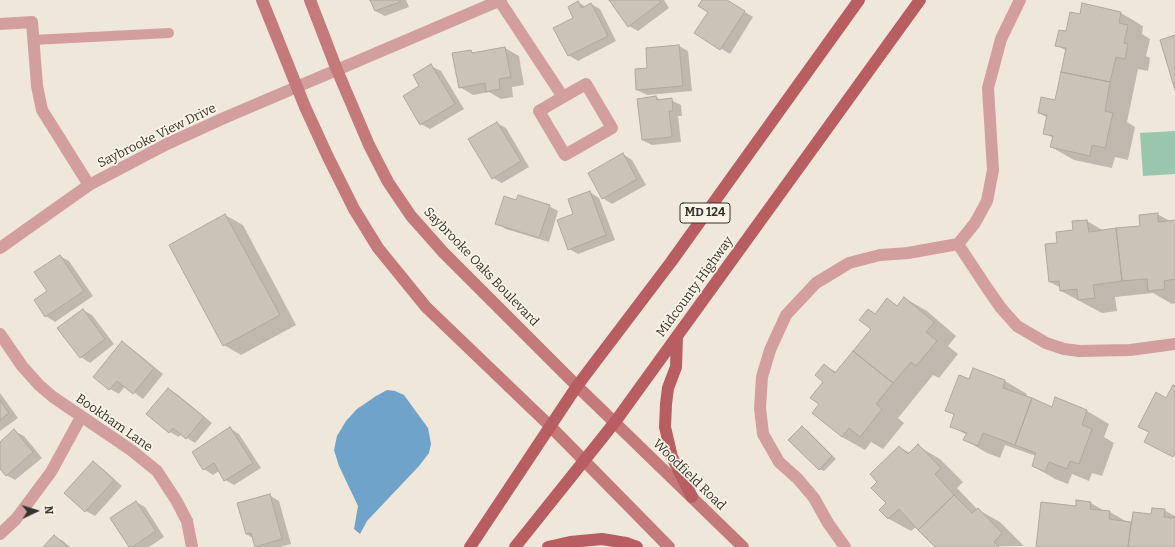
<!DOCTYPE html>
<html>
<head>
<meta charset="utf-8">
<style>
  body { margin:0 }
  #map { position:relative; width:1175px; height:547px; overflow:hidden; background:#efe7da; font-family:Bitter,serif }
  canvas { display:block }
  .north { position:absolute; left:16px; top:491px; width:40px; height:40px; -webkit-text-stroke:3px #fcf4e7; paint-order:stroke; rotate:86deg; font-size:11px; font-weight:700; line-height:16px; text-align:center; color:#35322d }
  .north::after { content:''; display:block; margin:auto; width:14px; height:18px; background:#35322d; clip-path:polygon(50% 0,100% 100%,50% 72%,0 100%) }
</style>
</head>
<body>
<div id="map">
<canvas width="1175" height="547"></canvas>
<div class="north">N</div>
</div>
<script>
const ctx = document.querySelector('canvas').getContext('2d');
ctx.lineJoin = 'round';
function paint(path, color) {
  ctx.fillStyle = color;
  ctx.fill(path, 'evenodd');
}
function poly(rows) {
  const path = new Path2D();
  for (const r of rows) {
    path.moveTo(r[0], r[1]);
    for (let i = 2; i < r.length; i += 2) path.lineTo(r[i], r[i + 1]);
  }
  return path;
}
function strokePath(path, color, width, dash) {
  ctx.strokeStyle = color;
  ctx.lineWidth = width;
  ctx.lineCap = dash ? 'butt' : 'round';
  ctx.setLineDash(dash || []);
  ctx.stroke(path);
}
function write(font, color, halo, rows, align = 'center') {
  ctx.font = font + ' Bitter,serif';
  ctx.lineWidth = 3.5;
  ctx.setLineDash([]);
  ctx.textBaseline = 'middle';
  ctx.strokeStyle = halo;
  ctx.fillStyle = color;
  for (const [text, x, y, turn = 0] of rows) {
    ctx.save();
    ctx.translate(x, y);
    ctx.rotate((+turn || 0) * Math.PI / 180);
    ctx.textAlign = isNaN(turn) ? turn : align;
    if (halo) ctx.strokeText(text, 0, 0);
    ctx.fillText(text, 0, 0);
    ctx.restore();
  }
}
const green = poly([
  [1175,131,1175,174,1143,176,1140,133]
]);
const water = poly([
  [387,390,395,391,404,395,428,428,431,444,429,453,419,466,367,521,360,534,354,529,358,506,339,466,334,450,337,436,346,421,357,409,376,396]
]);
const shadow = poly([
  [369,0,406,0,409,7,385,16,375,11,372,2],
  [611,0,664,0,669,8,638,31,629,26],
  [703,0,726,0,753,17,730,54,695,33,709,12],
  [578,2,586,7,591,4,600,9,616,41,578,61,568,55],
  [1121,13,1143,26,1142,34,1150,39,1146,56,1150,58,1148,71,1138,69,1127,122,1135,127,1128,160,1115,157,1112,168,1074,160,1051,147,1053,138,1045,133,1048,118,1039,113,1056,102,1067,51,1056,45,1066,32,1080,15],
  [679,46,688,51,692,91,647,95,637,90,648,69],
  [505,48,519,56,524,85,512,87,513,97,501,99,489,92,473,95,460,87,471,51,476,54],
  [431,66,441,71,464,109,430,129,421,124],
  [656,97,662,101,671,100,681,105,682,116,678,116,681,142,652,145,642,140],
  [497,123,506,128,529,167,502,183,493,178],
  [623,154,632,160,646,185,612,204,603,198],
  [590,192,599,198,615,240,578,254,569,249,575,214],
  [517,201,549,206,558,211,549,242,506,229,497,224],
  [1157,214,1170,221,1175,221,1175,303,1172,304,1153,293,1115,297,1117,311,1102,313,1061,291,1061,288,1050,282,1058,244,1087,221,1104,231,1141,227],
  [225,215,243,225,296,325,241,355,224,345],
  [60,256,69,261,93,296,55,322,46,316,48,292],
  [904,298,927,311,956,336,948,346,958,354,939,378,933,375,898,418,904,423,883,449,871,442,865,450,842,437,820,404,825,381,824,365,836,372,872,329,876,315,888,300,898,306],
  [83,310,92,315,114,344,90,363,81,357],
  [122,343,131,348,163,374,143,399,125,386,119,394,110,389],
  [974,369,1005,381,1027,394,1026,398,1053,408,1056,399,1087,411,1109,424,1104,437,1114,443,1102,476,1092,473,1089,481,1072,474,1068,484,1055,479,1033,466,1036,456,1005,445,1000,458,987,453,965,440,967,435,951,426,955,415,946,410,970,380],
  [168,389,177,394,212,423,195,443,181,434,179,437,170,432],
  [0,393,18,418,0,431],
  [802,427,807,430,836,459,824,471,819,469],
  [230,428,239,434,261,468,234,485,225,480,219,471,213,475,204,469],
  [14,431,24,436,42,458,15,480,6,475,0,468,0,443],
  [918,446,940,459,963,482,957,488,977,509,1000,522,1024,546,937,547,917,526,911,531,889,519,881,510,888,503,879,482,899,447,910,453],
  [93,462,102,468,122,486,95,516,86,511],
  [269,495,279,501,291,544,280,547,257,547,256,546,253,538,246,534],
  [136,502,145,507,164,537,149,547,130,547],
  [1091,503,1106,512,1110,512,1129,523,1132,523,1164,510,1175,516,1175,547,1037,547,1077,507],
  [54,536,63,541,70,547,44,547]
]);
const building = poly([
  [370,0,400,0,400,2,375,11,370,0],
  [609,0,659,0,661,2,628,27,609,0],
  [702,0,727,0,745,11,720,50,694,33,708,12,698,6,702,0],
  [578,1,582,8,591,3,608,36,568,56,553,28,573,18,568,7,578,1],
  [1082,3,1121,12,1119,23,1128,25,1124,43,1128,44,1125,59,1116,57,1110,82,1061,72,1066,48,1055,46,1059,30,1066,31,1070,12,1080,14,1082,3],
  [1175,35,1175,90,1160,40,1175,35],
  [679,45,683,86,636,90,635,69,647,68,646,48,679,45],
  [505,47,511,77,499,79,500,89,486,92,485,83,459,88,452,53,471,50,472,53,505,47],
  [431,64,455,104,420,125,403,96,419,86,413,75,431,64],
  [1061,72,1110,82,1105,111,1113,113,1105,148,1092,145,1090,156,1050,147,1053,136,1043,134,1047,115,1038,113,1041,97,1055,100,1061,72],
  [656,96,657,100,672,98,673,111,669,111,672,137,642,140,637,99,656,96],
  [497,122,521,161,492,179,468,139,497,122],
  [623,153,637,179,602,199,588,173,623,153],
  [590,191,606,235,568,250,557,220,573,214,568,199,590,191],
  [518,195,550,205,539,238,495,224,504,196,516,200,518,195],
  [1158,213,1158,222,1175,220,1175,279,1164,281,1165,289,1148,291,1147,279,1122,281,1116,228,1140,226,1139,215,1158,213],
  [225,214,280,315,223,346,169,245,225,214],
  [1087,220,1089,232,1116,228,1122,281,1093,285,1095,298,1078,300,1077,289,1060,291,1059,281,1049,282,1045,244,1057,243,1056,232,1073,230,1072,221,1087,220],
  [60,255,84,291,45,317,34,300,47,291,34,272,60,255],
  [904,297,934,322,926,332,937,341,916,366,911,362,893,383,853,351,871,329,859,320,868,309,875,314,887,298,897,306,904,297],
  [83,309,105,339,80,358,57,328,83,309],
  [122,341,154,368,133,394,117,381,109,390,93,377,122,341],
  [853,351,893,383,876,404,882,409,860,437,849,428,842,437,812,413,819,404,810,398,823,382,815,375,824,364,835,373,853,351],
  [973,368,1005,380,1003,388,1032,398,1015,445,983,433,978,446,963,440,967,433,950,427,954,414,945,411,959,375,969,379,973,368],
  [1173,385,1175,386,1175,454,1173,457,1144,442,1149,432,1138,427,1156,392,1166,398,1173,385],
  [168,388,204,417,186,439,173,428,169,433,146,414,168,388],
  [1055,397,1087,410,1082,425,1092,429,1079,464,1070,461,1067,469,1049,462,1045,472,1032,466,1036,453,1015,445,1032,398,1052,407,1055,397],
  [0,400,9,413,0,420,0,400],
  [802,426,832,456,819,470,788,440,802,426],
  [230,427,253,463,224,481,214,463,203,470,192,452,230,427],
  [14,429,33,452,6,476,0,469,0,442,14,429],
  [918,444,941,468,935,474,954,495,918,530,899,509,888,519,879,510,886,503,871,488,877,482,870,474,899,446,908,454,918,444],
  [93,461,114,480,85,512,64,493,93,461],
  [270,494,282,539,255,547,251,533,246,534,237,503,270,494],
  [954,495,972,513,978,508,1002,533,994,542,999,547,935,547,918,530,954,495],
  [1076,500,1091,502,1090,509,1110,511,1109,519,1131,522,1128,547,1036,547,1041,502,1076,506,1076,500],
  [136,501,156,531,132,547,129,547,110,518,136,501],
  [1152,508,1165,509,1164,517,1175,518,1175,547,1128,547,1133,512,1151,514,1152,508],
  [54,535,68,547,43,547,54,535]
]);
const lane = poly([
  [33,40,169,33]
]);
const street = poly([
  [499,0,563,97,586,84,612,128,565,155,539,111,563,97],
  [0,24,32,22,37,86,42,110,89,185],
  [958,244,987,288,1001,308,1017,326,1046,343,1064,349,1079,351,1130,350,1175,344],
  [0,248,89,185,167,144,224,118,501,0],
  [0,334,22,366,39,385,53,397,131,450,157,471,176,500,187,521,192,547],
  [0,534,16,519,51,472,81,417],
  [845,547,828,523,814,498,798,479,779,462,763,434,760,408,762,377,770,350,786,315,816,283,849,263,880,255,908,253,958,244,975,223,987,201,993,170,988,88,1001,39,1020,0]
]);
const secondary = poly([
  [262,0,305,107,328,157,354,209,378,248,426,307,550,426,669,547],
  [310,0,337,70,369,145,388,182,411,216,443,252,577,386,743,547]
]);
const primary = poly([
  [677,336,676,367,668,388,666,404,665,427,672,457,692,497],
  [470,547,577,386,671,262,859,0],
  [515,547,615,422,920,0],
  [548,547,570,542,602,539,626,543,637,547]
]);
const shields = [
  [705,213,50]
];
const shieldNames = [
  ["MD 124",705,213]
];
const streetNames = [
  ["Saybrooke View Drive",157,136,-26],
  ["Saybrooke Oaks Boulevard",481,267,46],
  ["Midcounty Highway",695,287,-54],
  ["Bookham Lane",114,423,35],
  ["Woodfield Road",689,475,44]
];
paint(green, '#99c6ac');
paint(water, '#70a3ca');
paint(shadow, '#0003');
paint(building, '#cbc3b7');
strokePath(building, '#afa89c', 1);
strokePath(lane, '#d39e9e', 10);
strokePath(street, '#d39e9e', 12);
strokePath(secondary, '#c4797a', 12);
strokePath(primary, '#b85d60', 12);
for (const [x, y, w] of shields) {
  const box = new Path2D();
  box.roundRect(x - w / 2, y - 10, w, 20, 3);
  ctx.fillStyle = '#fcf4e7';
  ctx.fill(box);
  strokePath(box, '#35322d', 1);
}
write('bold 12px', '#35322d', null, shieldNames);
write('13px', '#35322d', '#fcf4e7', streetNames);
</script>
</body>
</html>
